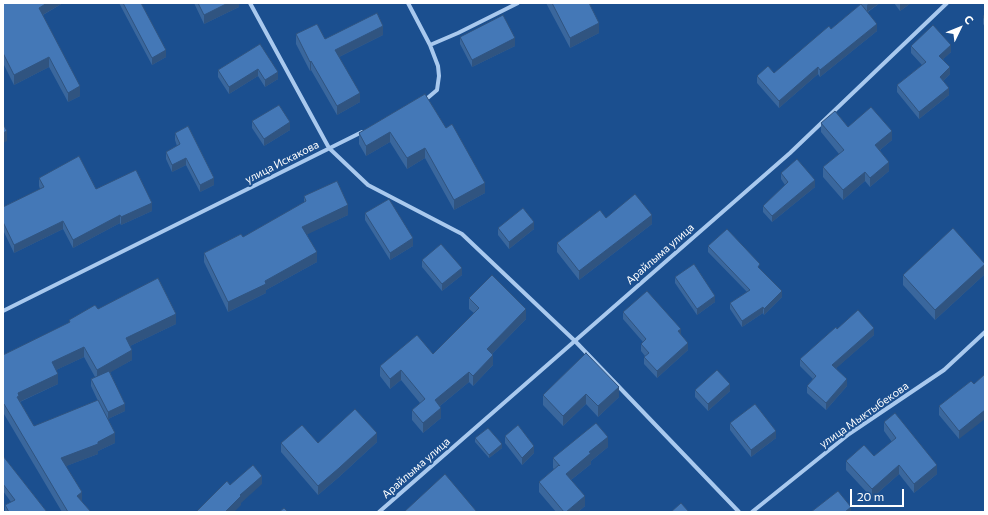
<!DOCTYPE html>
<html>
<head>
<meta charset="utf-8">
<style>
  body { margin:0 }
  #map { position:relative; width:988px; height:515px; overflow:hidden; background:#1b4f8f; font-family:Commissioner,sans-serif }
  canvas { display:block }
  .frame { position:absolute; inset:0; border:4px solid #fff; pointer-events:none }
  .north { position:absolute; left:940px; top:8px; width:40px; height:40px; -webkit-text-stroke:3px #1b4f8f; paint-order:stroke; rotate:47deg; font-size:11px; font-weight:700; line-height:16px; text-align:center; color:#fff }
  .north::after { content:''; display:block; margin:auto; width:14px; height:18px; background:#fff; clip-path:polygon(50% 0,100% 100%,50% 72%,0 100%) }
  .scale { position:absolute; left:850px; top:489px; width:54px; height:18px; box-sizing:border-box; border:2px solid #fff; border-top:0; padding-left:5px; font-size:12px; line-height:14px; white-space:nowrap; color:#fff; -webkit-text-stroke:3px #1b4f8f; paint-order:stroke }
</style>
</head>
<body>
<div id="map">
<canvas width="988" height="515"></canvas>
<div class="frame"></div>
<div class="north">С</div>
<div class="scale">20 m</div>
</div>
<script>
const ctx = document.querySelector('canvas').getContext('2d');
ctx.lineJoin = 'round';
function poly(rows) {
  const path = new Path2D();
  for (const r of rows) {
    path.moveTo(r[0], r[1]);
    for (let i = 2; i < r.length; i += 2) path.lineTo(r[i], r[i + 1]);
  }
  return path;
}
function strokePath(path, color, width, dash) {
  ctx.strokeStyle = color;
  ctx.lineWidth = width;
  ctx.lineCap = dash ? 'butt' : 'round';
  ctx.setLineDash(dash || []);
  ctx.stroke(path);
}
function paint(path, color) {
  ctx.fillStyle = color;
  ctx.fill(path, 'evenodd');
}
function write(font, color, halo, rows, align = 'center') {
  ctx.font = font + ' Commissioner,sans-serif';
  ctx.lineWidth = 4;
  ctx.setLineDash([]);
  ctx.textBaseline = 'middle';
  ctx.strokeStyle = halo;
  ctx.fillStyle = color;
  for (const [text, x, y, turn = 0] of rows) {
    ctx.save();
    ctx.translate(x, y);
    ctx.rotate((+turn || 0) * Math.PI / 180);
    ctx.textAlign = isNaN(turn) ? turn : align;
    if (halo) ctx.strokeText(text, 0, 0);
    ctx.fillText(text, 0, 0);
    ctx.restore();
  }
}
const minor = poly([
  [250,3,329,148,368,185,462,234,575,341,739,512],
  [408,3,430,45],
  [424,101,437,90,439,76,438,66,430,45,458,33,518,3],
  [3,311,362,132],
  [379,512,790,153,947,3],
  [752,512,849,434,944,370,985,332]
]);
const wall = poly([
  [3,3,63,3,43,15,80,96,68,102,49,67,14,85,3,63],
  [119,3,141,3,166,57,152,65],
  [194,3,239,3,239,7,204,24],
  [546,3,589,3,599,33,570,48],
  [860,3,880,3,868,12,877,31,820,77,818,74,779,108,757,83,757,76,774,73,831,29,861,4],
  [894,3,911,3,900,11],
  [985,15,985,27,983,24,983,16],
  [296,34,325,39,383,35,339,57,360,102,337,115,311,70,310,71,296,44],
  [460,37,515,46,472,67,460,44],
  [260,44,278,79,265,87,258,76,229,94,218,77,218,70],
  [911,46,951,52,943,59,950,74,943,81,949,95,919,119,897,92,897,85,922,65,911,53],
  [425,94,485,193,454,210,425,158,407,169,390,142,366,156,359,144,359,133],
  [252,121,290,130,264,146,252,128],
  [821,123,848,127,892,140,880,150,889,171,870,187,865,181,843,200,823,177,823,167,839,154,821,132],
  [175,133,214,185,200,192,186,165,172,172,166,159,166,152,177,146,175,140],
  [781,173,815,187,772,222,763,212,763,206,785,185,781,179],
  [39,178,96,189,152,211,121,225,120,223,73,248,63,229,14,253,3,230,3,207,40,189,39,186],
  [304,196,348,215,307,234,317,262,266,290,266,293,228,312,204,262,204,253,243,237,304,203],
  [365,213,413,246,390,260,365,220],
  [606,218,652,224,579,280,557,252,557,243],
  [498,228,534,229,509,249,498,235],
  [708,246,760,269,782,297,764,315,763,313,742,327,730,309,730,303,747,292,708,252],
  [422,260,462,275,442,291,422,267],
  [985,263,985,274,935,320,903,285,903,275],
  [675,277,715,302,697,315,675,283],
  [469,298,526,319,492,354,493,365,473,386,469,382,440,406,441,418,423,433,412,420,412,410,420,403,401,380,390,389,380,376,380,366,433,354,474,313,469,309],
  [98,309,176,324,130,346,132,360,110,372,125,411,108,419,115,443,98,451,98,454,66,466,82,502,91,512,62,512,4,414,3,414,3,355,69,323,69,320],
  [84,357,95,377,91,379,91,386,98,401,34,426,20,402,58,384,56,370],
  [623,312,681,335,688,350,657,378,644,364,644,357,645,356,641,351,641,344,643,342,623,319],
  [837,329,874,335,836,368,847,386,826,410,807,393,807,386,813,379,800,366,800,359],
  [586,353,619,397,598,417,586,404,563,426,543,405,543,395],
  [974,384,959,439,939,415,939,406],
  [695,390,730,391,708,411,695,397],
  [884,422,937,474,914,493,899,474,872,498,846,470,846,461,874,456,892,442,884,431],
  [730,423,776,438,751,457,730,430],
  [505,436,534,453,522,465,505,443],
  [475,438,502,448,489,458,475,442],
  [377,442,339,477,318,495,281,452,281,443],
  [608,447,591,461,591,464,571,480,585,506,578,512,556,512,539,492,539,482,554,469,553,468,553,458],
  [3,456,47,512,5,512,5,505,11,502,3,491]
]);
const shadedWall = poly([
  [47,3,63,3,39,17,39,8],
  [228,3,239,3,239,7,204,24,204,15],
  [870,3,880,3,867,12,867,5],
  [902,3,911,3,900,11,900,4],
  [599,23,599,33,570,48,570,38],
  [877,24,877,31,820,77,820,70],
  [383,26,383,35,335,59,335,50],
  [515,38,515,46,472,67,472,60],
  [951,45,951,52,939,63,939,56],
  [166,50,166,57,152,65,152,58],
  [49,57,49,67,14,85,14,75],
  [311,61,311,70,310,71,310,62],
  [818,67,818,74,779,108,779,101],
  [950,67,950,74,940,84,940,77],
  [258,69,258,76,229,94,229,87],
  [278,72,278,79,265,87,265,80],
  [80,86,80,96,68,102,68,93],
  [949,88,949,95,919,119,919,112],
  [360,93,360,102,337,115,337,106],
  [290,122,290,130,264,146,264,139],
  [7,131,7,141,3,143,3,133],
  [892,131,892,140,875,154,875,145],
  [390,132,390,142,366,156,366,146],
  [425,148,425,158,407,169,407,158],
  [186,158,186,165,172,172,172,165],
  [889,162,889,171,870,187,870,178],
  [865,172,865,181,843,200,843,190],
  [214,178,214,185,200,192,200,185],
  [815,180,815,187,772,222,772,216],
  [485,183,485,193,454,210,454,200],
  [152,203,152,211,121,225,121,217],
  [348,205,348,215,302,237,302,227],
  [120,215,120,223,73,248,73,240],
  [652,215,652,224,579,280,579,271],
  [63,221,63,229,14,253,14,245],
  [534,222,534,229,509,249,509,242],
  [413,238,413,246,390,260,390,253],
  [317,252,317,262,266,290,266,293,228,312,228,302],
  [985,264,985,274,935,320,935,310],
  [462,268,462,275,442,291,442,284],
  [782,291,782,297,764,315,764,309],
  [715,296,715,302,697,315,697,309],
  [763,307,763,313,742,327,742,321],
  [526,309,526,319,487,359,487,349],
  [176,314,176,324,126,348,126,338],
  [874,328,874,335,832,372,832,365],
  [681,329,681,336,678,331],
  [688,343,688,350,657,378,657,371],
  [84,347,84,357,52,372,52,362],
  [132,350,132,360,97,380,97,370],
  [493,355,493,365,473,386,473,376],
  [401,370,401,380,390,389,390,379],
  [469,372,469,382,435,410,435,400],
  [58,374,58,384,19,402,17,407,18,393],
  [847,379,847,386,826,410,826,403],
  [730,384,730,391,708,411,708,404],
  [619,387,619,397,598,417,598,406],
  [586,394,586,404,563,426,563,416],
  [3,404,4,404,4,414,3,414],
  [125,404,125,411,108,419,108,412],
  [441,408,441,418,423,433,423,423],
  [985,410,985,419,959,439,959,431],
  [776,431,776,438,751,457,751,450],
  [115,433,115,443,98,451,98,454,61,468,61,458],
  [377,433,377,442,339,477,318,495,318,486],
  [608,437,608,447,591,461,591,464,566,484,566,474,589,452],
  [502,444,502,448,489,458,489,455],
  [534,446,534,453,522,465,522,458],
  [899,465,899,474,872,498,872,489],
  [937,465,937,474,914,493,914,484],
  [262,476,262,484,241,503,241,505,234,512,225,512,240,495],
  [82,492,82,502,77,496],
  [585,496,585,506,578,512,566,512],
  [851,507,851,512,845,512]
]);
const building = poly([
  [3,3,47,3,39,8,80,86,68,93,49,57,14,75,3,53,3,3],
  [123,3,141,3,166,50,152,58,123,3],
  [198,3,228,3,204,15,198,3],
  [552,3,589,3,599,23,570,38,552,3],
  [861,4,877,24,820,70,818,67,779,101,757,76,768,66,774,73,829,26,831,29,861,4],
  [377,13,383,26,335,50,360,93,337,106,311,61,310,62,296,34,317,24,325,39,377,13],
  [503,15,515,38,472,60,460,37,503,15],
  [985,15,985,20,983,16,985,15],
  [933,25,951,45,939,56,950,67,940,77,949,88,919,112,897,85,926,62,911,46,933,25],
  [260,44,278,72,265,80,258,69,229,87,218,70,260,44],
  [425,94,446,128,452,124,485,183,454,200,425,148,407,158,390,132,366,146,359,133,425,94],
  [279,105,290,122,264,139,252,121,279,105],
  [871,107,892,131,875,145,889,162,870,178,865,172,843,190,823,167,844,150,821,123,835,111,848,127,871,107],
  [3,124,7,131,3,133,3,124],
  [188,126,214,178,200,185,186,158,172,165,166,152,180,144,175,133,188,126],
  [79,156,96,189,136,170,152,203,121,217,120,215,73,240,63,221,14,245,3,222,3,207,44,187,39,178,79,156],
  [797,159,815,180,772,216,763,206,788,182,781,173,797,159],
  [337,181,348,205,302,227,317,252,265,281,266,284,228,302,204,253,241,234,243,237,306,201,304,196,337,181],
  [635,194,652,215,579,271,557,243,600,210,606,218,635,194],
  [389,199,413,238,390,253,365,213,389,199],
  [523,208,534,222,509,242,498,228,523,208],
  [953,228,985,264,935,310,903,275,953,228],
  [727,229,760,264,758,267,782,291,764,309,763,307,742,321,730,303,750,290,708,246,727,229],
  [441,244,462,268,442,284,422,260,441,244],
  [694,264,715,296,697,309,675,277,694,264],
  [492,275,526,309,487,349,493,355,473,376,469,372,435,400,441,408,423,423,412,410,425,399,401,370,390,379,380,366,417,335,433,354,479,308,469,298,492,275],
  [158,278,176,314,126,338,132,350,97,370,84,347,52,362,58,374,18,393,19,396,17,397,34,426,98,400,115,433,98,442,98,444,61,458,82,492,77,496,91,512,68,512,4,404,3,404,3,355,70,322,69,320,95,305,98,309,125,295,158,278],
  [647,291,681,329,678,331,688,343,657,371,644,357,649,353,641,344,646,339,623,312,647,291],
  [858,310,874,328,832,365,847,379,826,403,807,386,816,376,800,359,836,327,837,329,858,310],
  [586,353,619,387,598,406,586,394,563,416,543,395,586,353],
  [717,370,730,384,708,404,695,390,717,370],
  [109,371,125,404,108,412,91,379,109,371],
  [985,374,985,410,959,431,939,406,971,381,974,384,985,374],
  [755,404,776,431,751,450,730,423,755,404],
  [355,409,377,433,339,468,318,486,281,443,302,425,318,443,355,409],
  [895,413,937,465,914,484,899,465,872,489,846,461,864,445,874,456,896,438,884,422,895,413],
  [596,423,608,437,589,452,591,453,566,474,585,496,566,512,564,512,539,482,559,465,560,466,553,458,596,423],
  [518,425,534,446,522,458,505,436,518,425],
  [488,428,502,444,489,455,475,438,488,428],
  [3,456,47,512,9,512,5,505,15,500,3,484,3,456],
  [253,465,262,476,240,495,241,496,225,512,196,512,227,481,230,485,253,465],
  [445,474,477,512,404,512,445,474],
  [838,491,851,507,845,512,811,512,838,491],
  [681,503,689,512,671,512,681,503],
  [284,508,288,512,279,512,284,508]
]);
const streetNames = [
  ["улица Искакова",282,162,-27],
  ["Арайлыма улица",660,254,-41],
  ["улица Мыктыбекова",864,415,-35],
  ["Арайлыма улица",416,468,-41]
];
strokePath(minor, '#a9c9ee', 4);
paint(wall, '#3a679d');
paint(shadedWall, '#305480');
paint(building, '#4478b7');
strokePath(building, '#305480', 1);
write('11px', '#fff', '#1b4f8f', streetNames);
</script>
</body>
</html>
